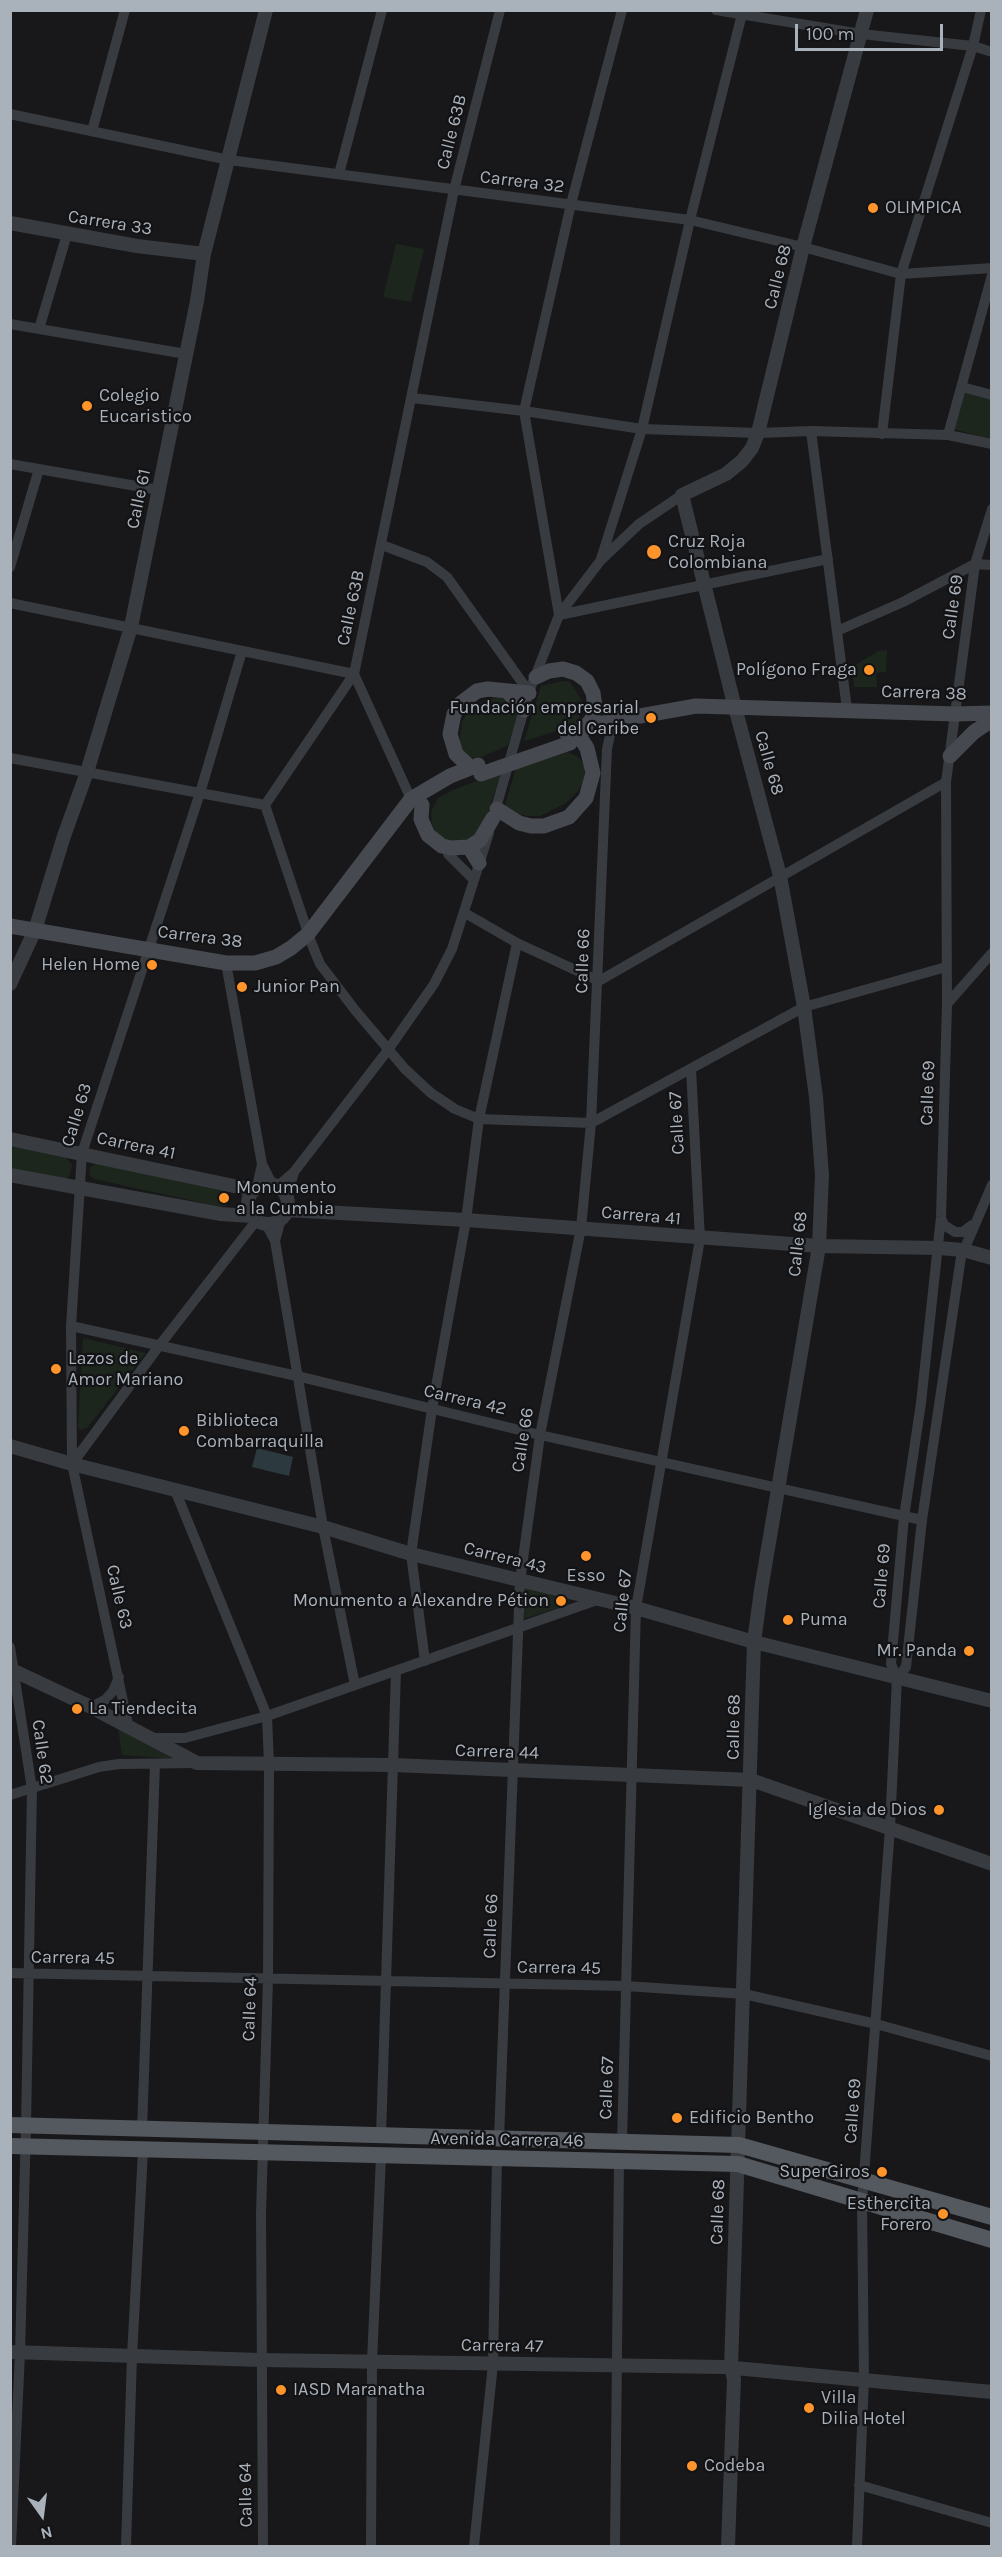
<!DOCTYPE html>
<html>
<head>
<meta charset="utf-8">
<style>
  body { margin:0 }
  #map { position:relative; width:1002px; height:2557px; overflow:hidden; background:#18181a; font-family:Karla,sans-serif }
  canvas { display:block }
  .frame { position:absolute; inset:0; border:12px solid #a9b1bb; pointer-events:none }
  .north { position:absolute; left:12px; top:2485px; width:60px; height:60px; -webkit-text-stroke:4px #131315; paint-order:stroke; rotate:166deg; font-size:16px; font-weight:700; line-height:24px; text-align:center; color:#a9b1bb }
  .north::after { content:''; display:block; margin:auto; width:21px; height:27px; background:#a9b1bb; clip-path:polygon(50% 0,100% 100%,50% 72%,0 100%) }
  .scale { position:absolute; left:795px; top:24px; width:148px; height:27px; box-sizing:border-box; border:3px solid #a9b1bb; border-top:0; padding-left:8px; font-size:18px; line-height:21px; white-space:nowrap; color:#a9b1bb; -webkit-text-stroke:4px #131315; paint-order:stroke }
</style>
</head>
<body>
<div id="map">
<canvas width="1002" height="2557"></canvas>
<div class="frame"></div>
<div class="north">N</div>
<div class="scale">100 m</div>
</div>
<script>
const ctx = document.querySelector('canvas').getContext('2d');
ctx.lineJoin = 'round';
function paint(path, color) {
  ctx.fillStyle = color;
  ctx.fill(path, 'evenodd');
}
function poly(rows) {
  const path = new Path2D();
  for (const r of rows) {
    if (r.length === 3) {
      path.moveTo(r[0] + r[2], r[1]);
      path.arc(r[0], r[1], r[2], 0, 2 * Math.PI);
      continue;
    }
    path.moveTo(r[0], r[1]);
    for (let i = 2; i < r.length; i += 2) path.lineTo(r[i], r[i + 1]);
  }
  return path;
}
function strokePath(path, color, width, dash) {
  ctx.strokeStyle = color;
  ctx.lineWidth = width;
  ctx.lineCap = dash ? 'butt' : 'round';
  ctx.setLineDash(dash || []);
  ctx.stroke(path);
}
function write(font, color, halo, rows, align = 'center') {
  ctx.font = font + ' Karla,sans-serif';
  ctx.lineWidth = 4.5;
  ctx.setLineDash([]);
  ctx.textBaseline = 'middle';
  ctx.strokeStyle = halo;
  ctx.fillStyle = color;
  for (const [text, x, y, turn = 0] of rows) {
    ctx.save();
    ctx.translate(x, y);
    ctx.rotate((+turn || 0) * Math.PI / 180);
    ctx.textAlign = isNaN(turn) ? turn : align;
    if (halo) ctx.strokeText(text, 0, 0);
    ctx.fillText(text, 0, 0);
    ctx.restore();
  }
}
const green = poly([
  [396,244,424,249,411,302,383,297],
  [964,392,991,398,991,439,953,429],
  [887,650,886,672,876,673,877,687,854,687,852,667,878,651],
  [563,681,570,682,583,702,582,712,576,725,524,741,541,686],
  [499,696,510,698,519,715,508,745,482,757,467,758,459,745,462,722,469,710,480,703],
  [568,752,578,757,584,765,585,778,580,789,566,803,540,816,528,816,517,814,505,805,516,768],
  [501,772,486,819,480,831,467,841,457,843,445,840,437,834,432,824,431,812,438,798,453,790],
  [10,1146,66,1157,72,1165,70,1176,62,1180,11,1170],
  [98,1163,228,1190,231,1200,226,1206,217,1206,94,1179,89,1175,90,1167],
  [83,1338,146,1353,87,1428,80,1430,78,1427],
  [525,1588,569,1599,568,1605,523,1619],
  [118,1728,173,1759,122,1755]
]);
const water = poly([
  [257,1448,293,1457,289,1476,252,1467]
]);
const minor = poly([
  [500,10,454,190,354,674,265,805,311,942,320,964,355,1010,405,1069,431,1093,455,1109,479,1119,591,1123,804,1007,946,967],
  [622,10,571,204,524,411,559,615,828,559],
  [716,10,861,34,973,46,992,52],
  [10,114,229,160,690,220,803,247,901,274,992,268],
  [92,131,125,10],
  [339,174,382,10],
  [10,324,186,354],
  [39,329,67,234],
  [962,387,992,395],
  [412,398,524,411,642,429,758,433,811,431,948,435,992,444],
  [811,431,847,709],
  [882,434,901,274,973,46,981,10],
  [948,435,992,275],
  [10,464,159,490],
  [382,545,427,562,447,577,529,692],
  [601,559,642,429,690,220,743,10],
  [10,567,39,469],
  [10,603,354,674,411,799],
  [837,631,903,602,975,564,992,565],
  [10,758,265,805],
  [494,815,529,692,559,615,601,560,639,524,682,495],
  [448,854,474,880],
  [465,913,517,943,599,981,946,782],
  [226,963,262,1164,272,1184],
  [947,1004,992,953],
  [278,1186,294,1172,388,1050,434,984,452,949,489,833],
  [257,1187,262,1164],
  [287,1196,294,1172],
  [941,1218,944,1225,955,1232,963,1232,972,1225],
  [266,1224,275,1241,323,1527,355,1685],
  [275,1241,281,1219],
  [71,1326,297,1376,540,1435,922,1520],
  [72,1464,159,1346,256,1221],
  [175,1490,267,1716,269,1765,268,1978,261,2214,263,2546],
  [10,1647,32,1789,26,2126,20,2353,11,2546],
  [425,1661,411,1554,432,1409,466,1220,479,1119,517,943],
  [897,1678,906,1667,922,1520,961,1257,992,1185],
  [91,1707,105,1700,113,1691,119,1677],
  [129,1729,72,1464,71,1326,82,1153,200,793,242,651],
  [153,1738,185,1738,267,1716,597,1600],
  [10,1795,99,1767,119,1764,196,1763],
  [10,1973,626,1986,744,1994,876,2024,992,2056],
  [142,2130,155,1764],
  [381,2136,396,1671],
  [499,2139,520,1581,540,1435,581,1228,591,1123,607,749,611,730],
  [622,2142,636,1608,700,1239,691,1069],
  [859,2485,992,2523],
  [126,2546,132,2356,143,2151],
  [371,2546,372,2362,381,2156],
  [474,2546,493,2364,497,2159],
  [615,2546,619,2162],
  [857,2546,864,2379,862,2201,890,1828,897,1678,891,1664,904,1517,921,1403,941,1217,947,1004,946,782,975,564,992,509]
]);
const tertiary = poly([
  [10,223,137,246,204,254],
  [10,984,35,930,64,836,87,772,131,627,197,301,204,254,266,10],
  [10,1139,253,1190],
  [10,1175,221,1214,251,1216],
  [268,1204,20],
  [287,1210,466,1220,819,1246,939,1248,963,1250,992,1258],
  [10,1446,72,1464,323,1527,411,1554,636,1608,754,1642,992,1701],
  [10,1669,91,1707,197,1763,393,1765,751,1780,992,1864],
  [10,2352,261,2360,724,2367,992,2392],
  [728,2546,734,2379,731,2368,754,1642,761,1590,819,1246,822,1175,816,1097,804,1007,780,876,732,696,682,495,726,474,742,461,752,448,758,433,803,247,867,10]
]);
const secondary = poly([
  [536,677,549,671,563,669,576,673,587,681,593,693,595,706,592,719,584,729],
  [508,692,524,710],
  [567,734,627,716,640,716,696,706,955,714,992,713],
  [950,756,974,732,992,720],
  [471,768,456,754,450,734,454,714,461,703,477,691,488,689,529,693],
  [422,805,421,819,428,835,442,846,451,848,469,847,480,840,493,818],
  [497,809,519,823,531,826,544,826,569,817,586,798,593,773,587,748,581,739],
  [469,847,479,863],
  [10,926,226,963,255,963,276,957,291,948,308,934,411,799,450,776,478,765]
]);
const primary = poly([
  [10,2125,739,2145,992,2217],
  [10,2146,738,2164,992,2240]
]);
const secondaryBridge = poly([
  [481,774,570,743]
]);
const markers = [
  [873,208,6,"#ff942b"],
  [87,406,6,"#ff942b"],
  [654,552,8,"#ff942b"],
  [869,670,6,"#ff942b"],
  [651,718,6,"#ff942b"],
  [152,965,6,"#ff942b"],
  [242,987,6,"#ff942b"],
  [224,1198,6,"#ff942b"],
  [56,1369,6,"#ff942b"],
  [184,1431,6,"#ff942b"],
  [586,1556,6,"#ff942b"],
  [561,1601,6,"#ff942b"],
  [788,1620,6,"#ff942b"],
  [969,1651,6,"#ff942b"],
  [77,1709,6,"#ff942b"],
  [939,1810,6,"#ff942b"],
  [677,2118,6,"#ff942b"],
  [882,2172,6,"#ff942b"],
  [943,2214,6,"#ff942b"],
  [281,2390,6,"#ff942b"],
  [809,2408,6,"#ff942b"],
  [692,2466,6,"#ff942b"]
];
const streetNames = [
  ["Calle 63B",452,132,-76],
  ["Carrera 32",522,182,7],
  ["Carrera 33",110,223,9],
  ["Calle 68",778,277,-76],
  ["Calle 61",139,499,-78],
  ["Calle 69",953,607,-82],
  ["Calle 63B",351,608,-78],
  ["Carrera 38",924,693,2],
  ["Calle 68",769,763,74],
  ["Carrera 38",200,937,7],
  ["Calle 66",583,961,-88],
  ["Calle 69",928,1093,-88],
  ["Calle 63",77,1115,-73],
  ["Calle 67",677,1123,-93],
  ["Carrera 41",136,1146,12],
  ["Carrera 41",641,1216,5],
  ["Calle 68",798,1244,-84],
  ["Carrera 42",465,1400,13],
  ["Calle 66",523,1440,-81],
  ["Carrera 43",505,1558,14],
  ["Calle 69",882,1576,-85],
  ["Calle 63",119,1597,77],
  ["Calle 67",623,1601,-84],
  ["Calle 68",734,1727,-89],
  ["Calle 62",42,1752,82],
  ["Carrera 44",497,1752,2],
  ["Calle 66",491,1926,-88],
  ["Carrera 45",73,1958,1],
  ["Carrera 45",559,1968,1],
  ["Calle 64",250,2009,-88],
  ["Calle 67",607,2088,-88],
  ["Calle 69",853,2111,-86],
  ["Avenida Carrera 46",507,2140,1],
  ["Calle 68",718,2212,-88],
  ["Carrera 47",502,2346,1],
  ["Calle 64",246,2495,-91]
];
const poiNames = [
  ["OLIMPICA",885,208],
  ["Colegio",99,396],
  ["Eucaristico",99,417],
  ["Cruz Roja",668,542],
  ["Colombiana",668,563],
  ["Polígono Fraga",857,670,"right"],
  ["Fundación empresarial",639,708,"right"],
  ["del Caribe",639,729,"right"],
  ["Helen Home",140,965,"right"],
  ["Junior Pan",254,987],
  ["Monumento",236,1188],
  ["a la Cumbia",236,1209],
  ["Lazos de",68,1359],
  ["Amor Mariano",68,1380],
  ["Biblioteca",196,1421],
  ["Combarraquilla",196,1442],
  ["Esso",586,1576,"center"],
  ["Monumento a Alexandre Pétion",549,1601,"right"],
  ["Puma",800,1620],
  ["Mr. Panda",957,1651,"right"],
  ["La Tiendecita",89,1709],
  ["Iglesia de Dios",927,1810,"right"],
  ["Edificio Bentho",689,2118],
  ["SuperGiros",870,2172,"right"],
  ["Esthercita",931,2204,"right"],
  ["Forero",931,2225,"right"],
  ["IASD Maranatha",293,2390],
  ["Villa",821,2398],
  ["Dilia Hotel",821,2419],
  ["Codeba",704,2466]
];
paint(green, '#1d261d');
paint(water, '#2c3a40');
strokePath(minor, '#383b40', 10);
strokePath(tertiary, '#383b40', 14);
strokePath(secondary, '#464a50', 15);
strokePath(primary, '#54585f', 16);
strokePath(secondaryBridge, '#464a50', 15);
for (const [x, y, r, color] of markers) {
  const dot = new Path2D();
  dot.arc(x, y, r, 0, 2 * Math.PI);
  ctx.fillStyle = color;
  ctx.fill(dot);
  strokePath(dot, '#131315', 2);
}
write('18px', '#a9b1bb', '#131315', streetNames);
write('18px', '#a9b1bb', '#131315', poiNames, 'left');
</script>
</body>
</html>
